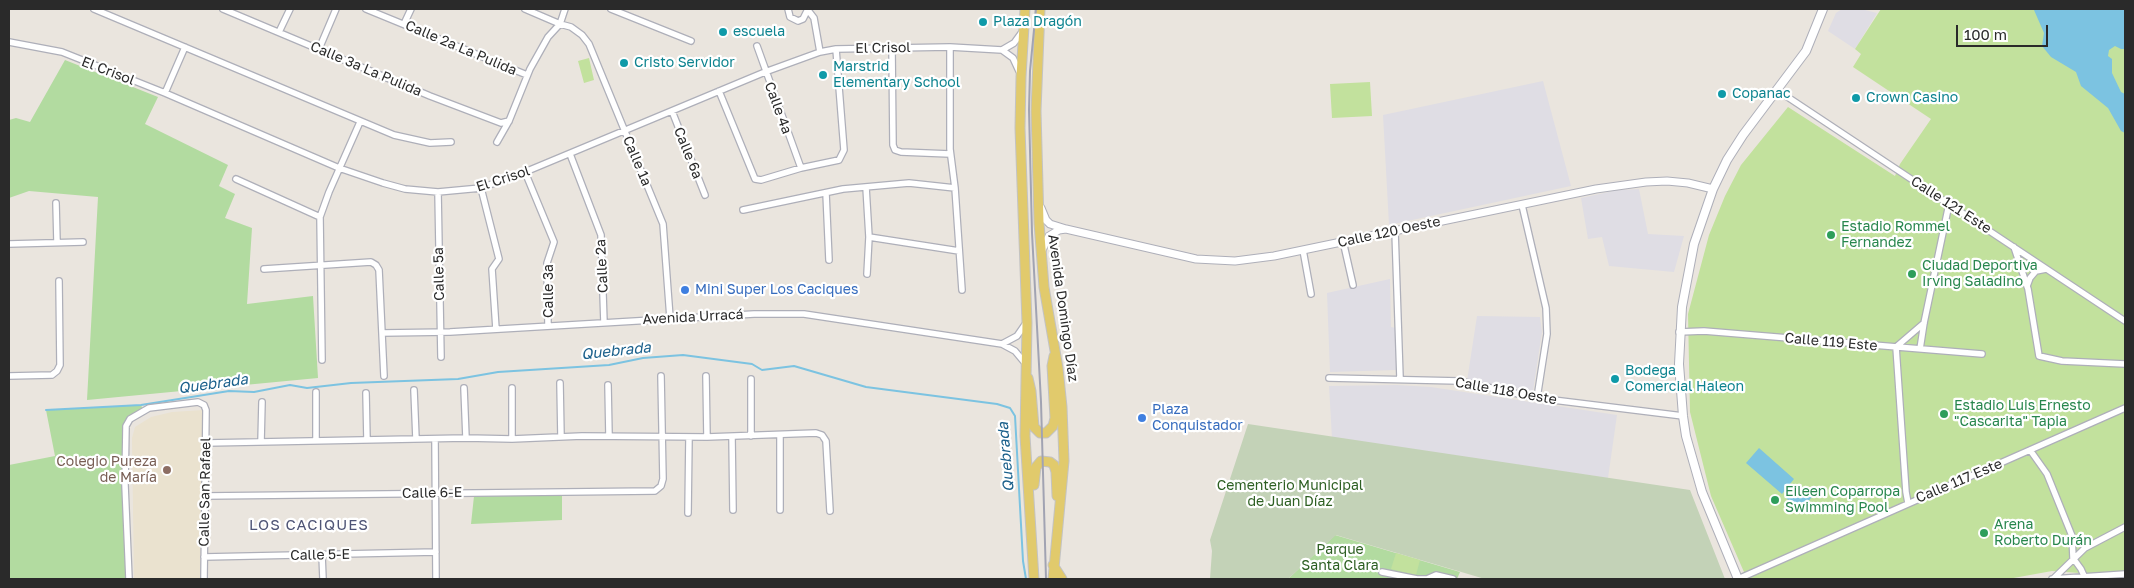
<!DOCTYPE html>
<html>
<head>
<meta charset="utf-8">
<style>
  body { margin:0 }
  #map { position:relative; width:2134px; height:588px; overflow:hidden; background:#eae5de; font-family:"Golos Text",sans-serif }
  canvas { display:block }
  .frame { position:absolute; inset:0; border:10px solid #2a2a2a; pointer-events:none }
  .scale { position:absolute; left:1956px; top:25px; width:92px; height:22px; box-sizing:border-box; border:2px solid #2a2a2a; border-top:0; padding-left:6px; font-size:15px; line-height:18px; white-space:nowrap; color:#2a2a2a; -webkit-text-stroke:4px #fff; paint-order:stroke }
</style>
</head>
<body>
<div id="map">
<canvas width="2134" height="588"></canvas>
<div class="frame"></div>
<div class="scale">100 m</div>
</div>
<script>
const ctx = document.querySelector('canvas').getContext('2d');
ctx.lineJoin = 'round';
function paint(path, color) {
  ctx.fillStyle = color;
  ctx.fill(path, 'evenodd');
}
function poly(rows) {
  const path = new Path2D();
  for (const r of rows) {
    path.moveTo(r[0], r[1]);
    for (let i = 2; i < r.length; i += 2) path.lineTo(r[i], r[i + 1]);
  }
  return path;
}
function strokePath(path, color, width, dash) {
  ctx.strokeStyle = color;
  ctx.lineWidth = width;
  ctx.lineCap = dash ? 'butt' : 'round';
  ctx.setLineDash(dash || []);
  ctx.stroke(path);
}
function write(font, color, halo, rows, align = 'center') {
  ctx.font = font + ' "Golos Text",sans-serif';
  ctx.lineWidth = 4.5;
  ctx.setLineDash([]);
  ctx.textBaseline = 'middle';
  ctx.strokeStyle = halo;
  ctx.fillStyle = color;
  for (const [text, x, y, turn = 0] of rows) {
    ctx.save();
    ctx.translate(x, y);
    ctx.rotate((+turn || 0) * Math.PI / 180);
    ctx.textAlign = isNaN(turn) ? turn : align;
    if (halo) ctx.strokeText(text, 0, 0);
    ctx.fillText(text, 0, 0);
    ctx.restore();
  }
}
const industrial = poly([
  [1842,9,1861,9,1877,13,1855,49,1828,31,1836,13],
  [1543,81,1571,186,1389,225,1383,115],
  [1639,189,1648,234,1684,236,1674,272,1609,266,1602,237,1588,239,1581,198,1618,190],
  [1390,279,1391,327,1396,328,1396,370,1330,372,1327,293],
  [1477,316,1540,317,1542,332,1533,391,1467,381],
  [1397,385,1431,387,1617,415,1608,478,1332,438,1329,386]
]);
const education = poly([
  [204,410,200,579,134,579,132,438,135,427,151,417,172,412]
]);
const green = poly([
  [65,60,158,97,145,124,228,165,219,186,235,194,225,218,252,228,247,304,313,296,318,378,87,400,98,197,29,191,9,198,9,120,16,118,30,122],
  [141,405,143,410,126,426,129,579,9,579,9,465,55,456,46,410],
  [562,494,562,520,471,524,474,496],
  [1335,535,1460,572,1457,579,1433,578,1433,579,1288,579]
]);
const cemetery = poly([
  [1248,424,1690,490,1725,579,1485,579,1336,535,1288,579,1210,579,1212,551,1210,540]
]);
const pitch = poly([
  [1881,9,2125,9,2125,571,2093,574,2052,571,2008,579,1747,579,1711,496,1690,412,1688,314,1709,235,1725,196,1741,165,1788,107,1895,176,1900,164,1931,119,1853,67,1861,54,1855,49],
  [589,58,594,80,584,83,578,61],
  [1370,82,1372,116,1332,118,1330,84],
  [1396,553,1420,560,1416,575,1391,569]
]);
const water = poly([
  [2036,9,2125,9,2125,49,2121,49,2115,46,2109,50,2108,56,2112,59,2112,73,2121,92,2125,94,2125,133,2121,131,2108,108,2081,86,2076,72,2051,57,2042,46,2044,33,2034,10],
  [1759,448,1794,479,1782,494,1746,463],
  [1799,484,1813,496,1800,510,1786,498]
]);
const stream = poly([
  [46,410,141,405,229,391,254,392,290,385,307,388,351,383,458,379,498,372,609,365,643,358,683,355,752,364,762,370,794,366,866,387,997,404,1010,408,1015,416,1023,561,1026,579]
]);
const minor = poly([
  [94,9,394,135,430,143,451,142],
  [223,9,430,96,501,123,509,121],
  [366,9,527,75],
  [525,9,560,24,571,27,582,35,589,44,663,224,670,318],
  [611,9,691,41],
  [788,9,790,17,798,21,803,19,807,11],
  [807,9,814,18,820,52],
  [404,24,411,9],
  [279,32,290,9],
  [9,42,62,52,165,93,339,168,383,183,405,189,438,192,481,188,525,172,765,72,820,52,836,49,950,47,1002,50,1014,43,1022,32],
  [757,46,801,168],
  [950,47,950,149,955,188,962,290],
  [892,48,893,145,895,150,901,152,950,154],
  [319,49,336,9],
  [1002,50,1013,58,1019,71],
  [1777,90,2125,321],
  [719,91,755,179,761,180,801,168,839,160,844,150,836,49],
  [165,93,185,47],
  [672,111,705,195],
  [497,142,509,121,530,69,548,37,560,24,565,9],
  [570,154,601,235,604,323],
  [525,172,554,242,547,263,548,326],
  [236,179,320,217],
  [866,187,869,237,867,274],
  [481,188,499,259,492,269,496,329],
  [438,192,441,357],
  [826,193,829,260],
  [56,203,57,242],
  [1522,205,1546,308,1547,334,1537,398],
  [743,210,843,189,909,183,955,188],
  [1395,231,1400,378],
  [869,237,959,251],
  [1343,241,1353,285],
  [9,244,83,242],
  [2014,247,2028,289,2039,356,2062,361,2125,364],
  [1303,250,1311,294],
  [264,269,371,262,376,265,379,270,384,376],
  [2027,286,2030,278,2036,271,2046,269],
  [1679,332,1704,331,1982,354],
  [382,333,450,332,754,314,804,314,1002,344,1015,351,1025,363],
  [1002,344,1017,336,1026,323],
  [1920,349,1924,323,1949,204],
  [322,360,320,217,329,192,360,122],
  [9,376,52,375,57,371,60,365,59,281],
  [706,376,707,437],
  [1329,378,1459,381,1537,398,1683,416],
  [751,379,751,436],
  [560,383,561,437],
  [608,385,609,436],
  [464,388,466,438],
  [512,388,512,439],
  [414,390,416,439],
  [316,392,316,441],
  [366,393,367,440],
  [780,436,780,510],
  [732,437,733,510],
  [435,439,436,579],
  [261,442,262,402],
  [206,443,466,438,512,439,582,436,707,437,816,433,822,435,826,441,830,511],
  [2030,450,2047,474,2072,536,2073,558,2081,569,2085,578],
  [205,496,655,491,661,486,663,479,661,376],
  [1908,503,1906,492,1896,347,1924,323],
  [688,513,689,437],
  [322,555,323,579],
  [204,557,436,552],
  [1382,572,1417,579,1427,579,1436,575,1453,579],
  [129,579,125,485,126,426,130,419,149,408,198,402,204,405,206,410,204,579],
  [1738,579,2125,408],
  [2052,579,2125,574],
  [2053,579,2085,548,2125,527]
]);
const tertiary = poly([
  [1041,208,1046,220,1050,224,1066,229,1196,259,1235,261,1274,256,1596,189,1646,182,1667,181,1688,183,1713,189],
  [1042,250,1049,236,1059,230,1066,229]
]);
const secondary = poly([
  [1738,579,1702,492,1686,436,1683,416,1679,364,1682,307,1694,244,1713,189,1727,160,1743,135,1806,51,1823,9]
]);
const primary = poly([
  [1025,9,1021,77,1020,128,1027,323,1025,436,1034,579],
  [1040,9,1036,111,1039,223,1044,287,1058,368,1062,407,1064,461,1053,579],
  [1028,378,1031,391,1034,427,1040,433,1046,433,1053,426,1055,418,1052,366,1054,356],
  [1034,485,1036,467,1041,461,1050,462,1054,465,1056,472,1057,496],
  [1053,565,1062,579]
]);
const rail = poly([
  [1036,9,1030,71,1029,110,1032,233,1041,402,1046,579]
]);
const markers = [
  [983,22,5,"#0f9aa8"],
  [723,32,5,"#0f9aa8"],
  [624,63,5,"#0f9aa8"],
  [823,75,5,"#0f9aa8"],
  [1722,94,5,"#0f9aa8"],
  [1856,98,5,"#0f9aa8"],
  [1831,235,5,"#2e9e5b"],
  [1912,274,5,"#2e9e5b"],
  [685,290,5,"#3f7fe0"],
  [1615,379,5,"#0f9aa8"],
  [1944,414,5,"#2e9e5b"],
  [1142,418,5,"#3f7fe0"],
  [167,470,5,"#8d6e63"],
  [1775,500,5,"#2e9e5b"],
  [1984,533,5,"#2e9e5b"]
];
const cultureNames = [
  ["Plaza Dragón",993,22],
  ["escuela",733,32],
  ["Cristo Servidor",634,63],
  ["Marstrid",833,67],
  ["Elementary School",833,83],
  ["Copanac",1732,94],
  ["Crown Casino",1866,98],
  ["Bodega",1625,371],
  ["Comercial Haleon",1625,387]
];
const streetNames = [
  ["Calle 2a La Pulida",461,48,23],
  ["El Crisol",883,48,-1],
  ["Calle 3a La Pulida",366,69,23],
  ["El Crisol",108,71,21],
  ["Calle 4a",778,108,70],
  ["Calle 6a",688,153,68],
  ["Calle 1a",637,161,67],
  ["El Crisol",503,179,-18],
  ["Calle 121 Este",1951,205,33],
  ["Calle 120 Oeste",1389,232,-12],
  ["Calle 2a",602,266,-93],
  ["Calle 5a",439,274,-91],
  ["Calle 3a",549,291,-90],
  ["Avenida Domingo Díaz",1063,308,82],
  ["Avenida Urracá",693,317,-3],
  ["Calle 119 Este",1831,342,5],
  ["Calle 118 Oeste",1506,391,10],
  ["Calle 117 Este",1959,481,-23],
  ["Calle San Rafael",205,492,-89],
  ["Calle 6-E",432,493,-1],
  ["Calle 5-E",320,555,-1]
];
const leisureNames = [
  ["Estadio Rommel",1841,227],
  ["Fernandez",1841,243],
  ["Ciudad Deportiva",1922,266],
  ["Irving Saladino",1922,282],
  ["Estadio Luis Ernesto",1954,406],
  ["\"Cascarita\" Tapia",1954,422],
  ["Eileen Coparropa",1785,492],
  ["Swimming Pool",1785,508],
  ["Arena",1994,525],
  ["Roberto Durán",1994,541]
];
const shopNames = [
  ["Mini Super Los Caciques",695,290],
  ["Plaza",1152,410],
  ["Conquistador",1152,426]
];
const educationNames = [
  ["Colegio Pureza",157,462],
  ["de María",157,478]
];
const parkNames = [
  ["Cementerio Municipal",1290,486],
  ["de Juan Díaz",1290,502],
  ["Parque",1340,550],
  ["Santa Clara",1340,566]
];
const waterNames = [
  ["Quebrada",616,351,-6],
  ["Quebrada",213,384,-8],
  ["Quebrada",1006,457,-95]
];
const neighbourhoodNames = [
  ["LOS CACIQUES",309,525]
];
paint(industrial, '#dfdde4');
paint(education, '#eae2cf');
paint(green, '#b2dba0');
paint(cemetery, '#c3d2b7');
paint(pitch, '#c2e19d');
paint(water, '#7cc3e1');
strokePath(stream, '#7cc3e1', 2);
strokePath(minor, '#aeafb9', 8);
strokePath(tertiary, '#aeafb9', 9);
strokePath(secondary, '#aeafb9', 10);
strokePath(primary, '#c3c3c3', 11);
strokePath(minor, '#fff', 5.5);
strokePath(tertiary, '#fff', 7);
strokePath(secondary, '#fff', 8);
strokePath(primary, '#e1ca6c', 9);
strokePath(rail, '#a1a3b2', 2);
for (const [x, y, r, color] of markers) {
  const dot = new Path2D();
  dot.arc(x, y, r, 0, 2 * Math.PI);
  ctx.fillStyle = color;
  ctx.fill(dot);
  strokePath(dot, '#fff', 2);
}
write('14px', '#0d838f', '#fff', cultureNames, 'left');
write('14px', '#2a2a2a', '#fff', streetNames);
write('14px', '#27864d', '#fff', leisureNames, 'left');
write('14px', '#366cbe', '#fff', shopNames, 'left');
write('14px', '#785e54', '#fff', educationNames, 'right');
write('14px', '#2d5f22', '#fff', parkNames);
write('italic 15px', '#1c618c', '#fff', waterNames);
ctx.letterSpacing = '1px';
write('15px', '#4f5576', '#fff', neighbourhoodNames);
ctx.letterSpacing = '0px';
</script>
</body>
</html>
